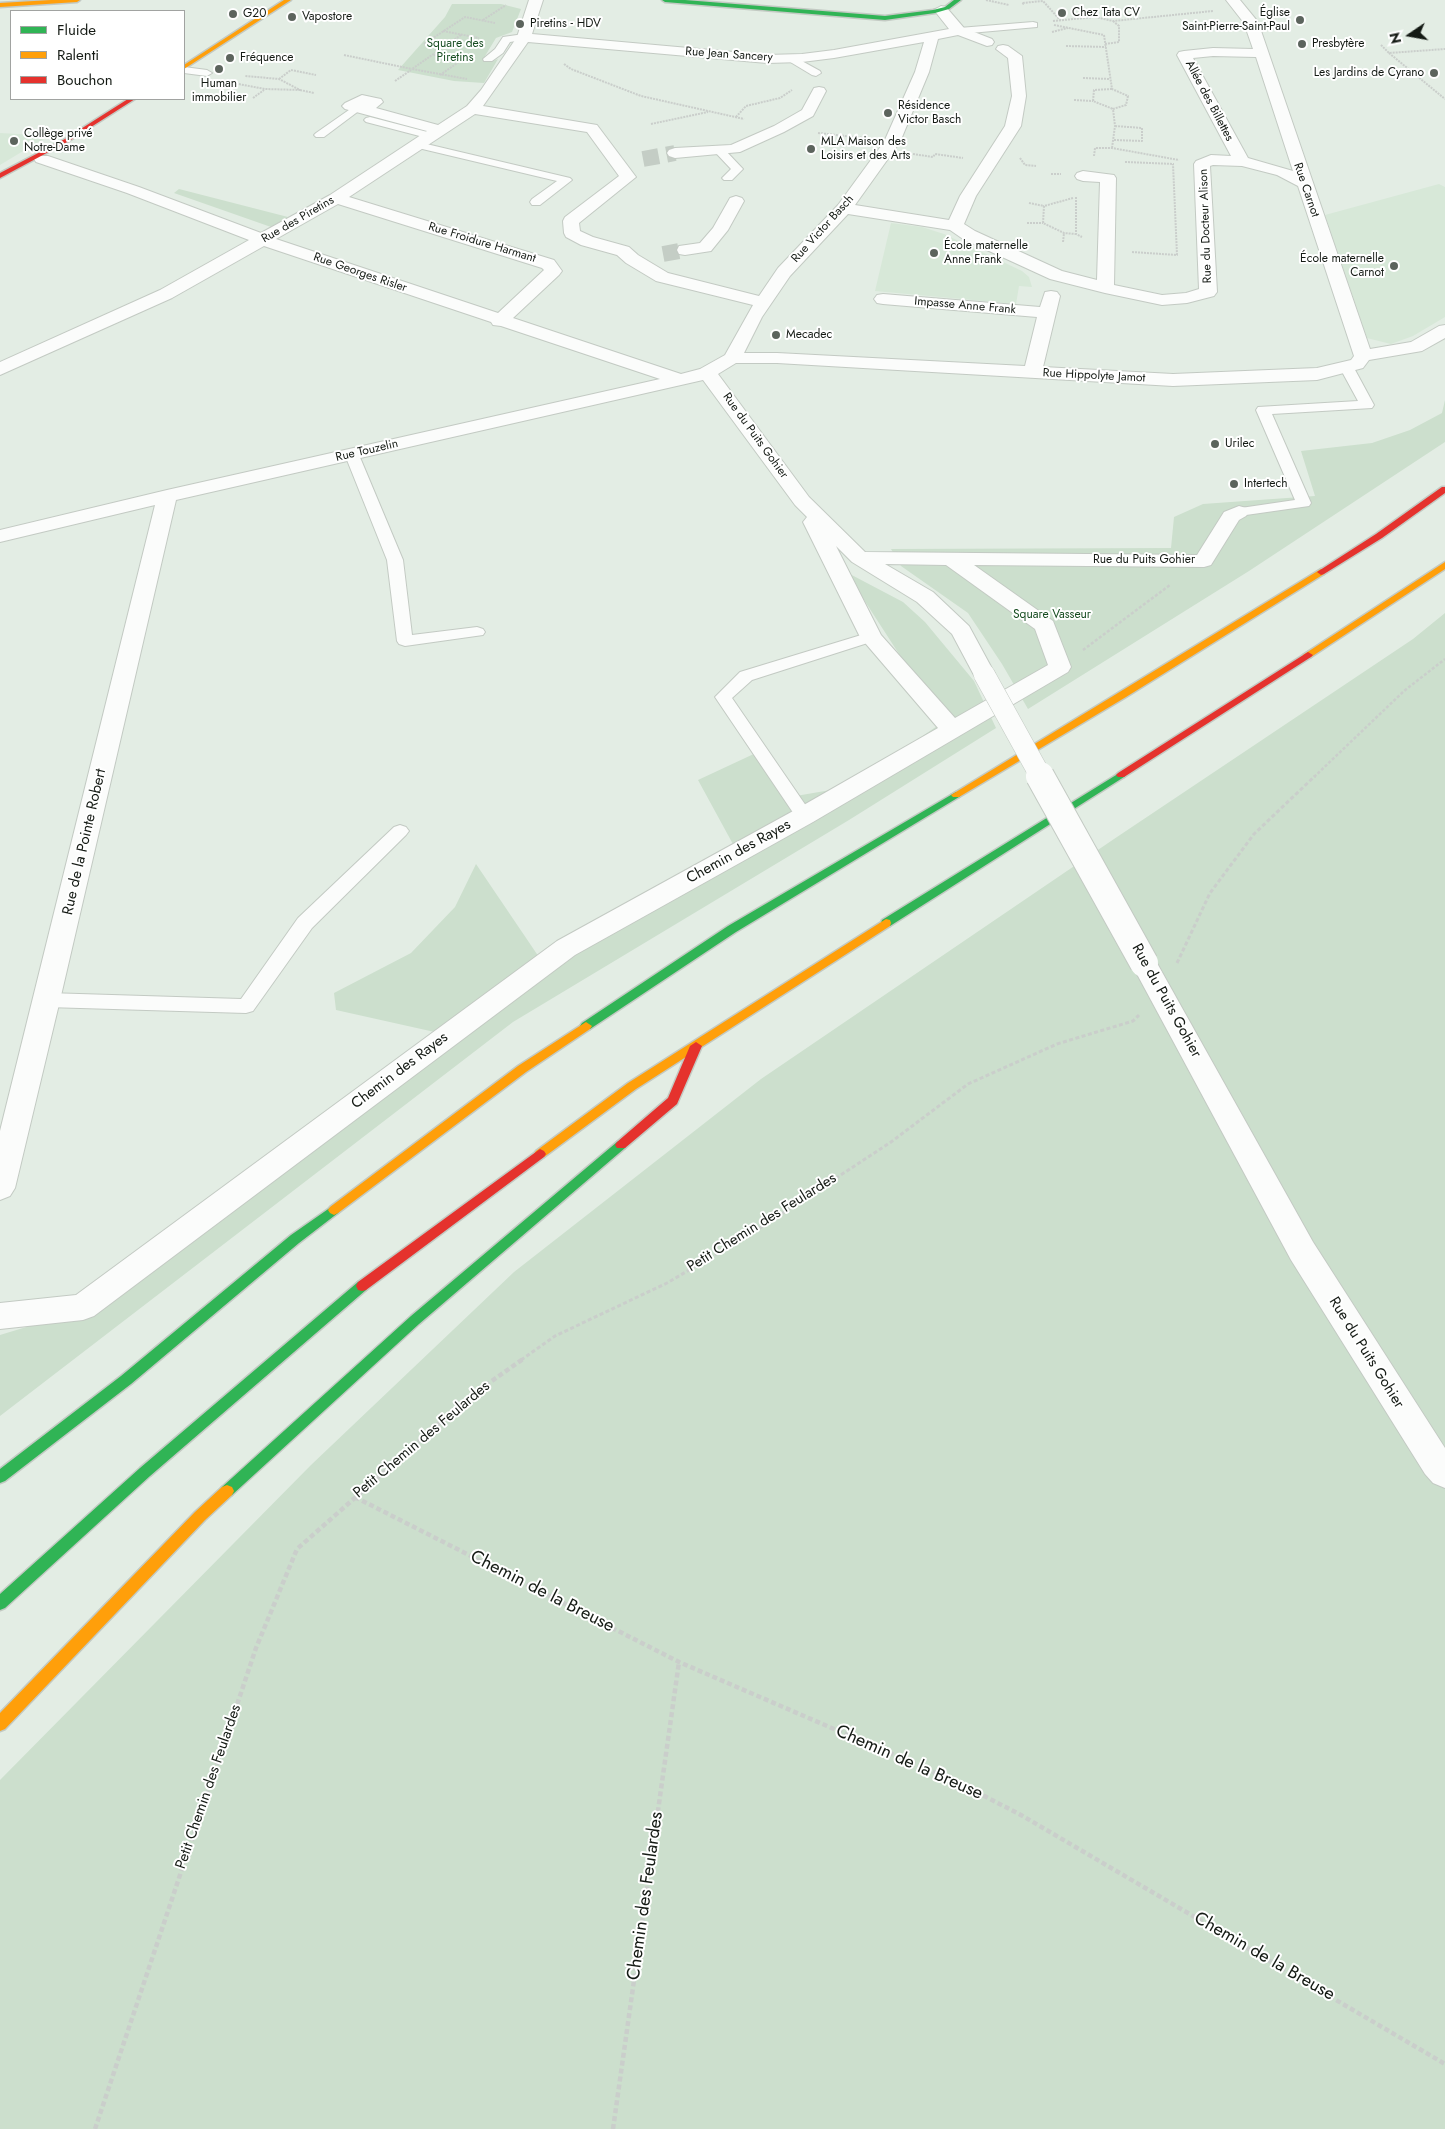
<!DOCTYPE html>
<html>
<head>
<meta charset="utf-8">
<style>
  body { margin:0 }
  #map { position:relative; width:1445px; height:2129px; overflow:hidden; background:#e3ede4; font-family:Jost,sans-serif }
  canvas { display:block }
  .legend { position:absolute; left:10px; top:10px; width:175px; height:90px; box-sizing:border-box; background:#fff; border:1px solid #a1a3a1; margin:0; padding:6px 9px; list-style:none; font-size:15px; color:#141a14 }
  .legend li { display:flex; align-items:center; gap:10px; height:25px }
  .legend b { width:25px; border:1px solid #a1a3a1 }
  .north { position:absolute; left:1385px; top:10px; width:50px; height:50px; -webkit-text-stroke:4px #fff; paint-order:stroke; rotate:258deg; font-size:14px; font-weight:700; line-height:20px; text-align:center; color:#141a14 }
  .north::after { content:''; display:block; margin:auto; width:18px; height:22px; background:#141a14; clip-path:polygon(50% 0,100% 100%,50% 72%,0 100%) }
</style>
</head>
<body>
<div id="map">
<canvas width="1445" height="2129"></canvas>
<ul class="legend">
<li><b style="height:6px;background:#30b455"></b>Fluide</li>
<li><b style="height:6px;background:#ff9f0a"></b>Ralenti</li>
<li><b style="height:6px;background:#e5322d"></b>Bouchon</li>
</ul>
<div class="north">N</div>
</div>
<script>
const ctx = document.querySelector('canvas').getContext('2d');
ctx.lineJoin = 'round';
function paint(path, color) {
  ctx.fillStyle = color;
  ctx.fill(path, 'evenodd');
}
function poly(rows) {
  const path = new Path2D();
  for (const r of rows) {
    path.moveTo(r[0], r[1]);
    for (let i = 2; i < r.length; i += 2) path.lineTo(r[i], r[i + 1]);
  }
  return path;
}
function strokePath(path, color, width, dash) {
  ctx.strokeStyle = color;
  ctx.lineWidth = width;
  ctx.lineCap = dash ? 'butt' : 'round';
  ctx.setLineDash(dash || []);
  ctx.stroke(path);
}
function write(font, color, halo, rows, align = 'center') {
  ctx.font = font + ' Jost,sans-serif';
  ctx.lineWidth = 4;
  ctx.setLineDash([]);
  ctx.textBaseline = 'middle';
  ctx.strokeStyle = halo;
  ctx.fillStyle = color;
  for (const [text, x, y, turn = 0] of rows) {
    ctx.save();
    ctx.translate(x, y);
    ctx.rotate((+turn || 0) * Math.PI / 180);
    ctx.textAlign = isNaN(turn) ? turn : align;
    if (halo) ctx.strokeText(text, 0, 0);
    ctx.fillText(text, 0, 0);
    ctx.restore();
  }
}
const built = poly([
  [0,133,35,135,48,136,0,165],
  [1439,184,1445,187,1445,317,1413,336,1391,344,1367,338,1325,215],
  [891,223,922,227,944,234,1022,271,1029,277,1032,287,1019,286,1016,304,875,291]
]);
const green = poly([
  [452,4,501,4,521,9,512,32,496,38,485,56,490,62,498,59,484,83,454,81,398,70,445,17],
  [179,189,288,217,271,227,174,193],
  [1445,400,1445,442,1249,571,1028,709,1002,664,968,613,901,566,891,549,1171,548,1174,517,1203,504,1315,496,1301,451,1372,443,1410,430,1442,413],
  [846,572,903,602,925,622,974,681,996,728,849,820,513,1022,0,1416,0,1335,56,1318,457,1037,336,1010,334,993,411,953,455,907,476,864,545,966,734,846,698,780,758,752,790,797,848,787,943,722],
  [1445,613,1445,2129,0,2129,0,1780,311,1465,514,1272,761,1079,1114,839,1413,639]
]);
const streetTunnel = poly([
  [643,159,675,153],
  [663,254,685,250]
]);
const pathFar3 = poly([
  [986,0,1009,5],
  [1024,4,1022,3,1043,1,1060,20],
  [483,20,506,5],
  [1053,21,1095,17,1113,21,1213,11],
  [1054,25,1104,35,1112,89,1128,96,1126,105,1113,109,1115,126,1112,148],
  [443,31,479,38],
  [1052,32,1068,28],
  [461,35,412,69,467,79],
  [424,44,465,17,495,23],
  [1105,44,1119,42,1119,26,1113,21],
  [1381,45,1389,53,1445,49],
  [1066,46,1106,47],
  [1389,53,1445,99],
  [344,55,412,69],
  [434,55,461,60],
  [564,64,571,69,641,96,744,119],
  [440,75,466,57],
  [1083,78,1110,79],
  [279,79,291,70,316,75],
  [395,81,411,70],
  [233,83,265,89,300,90,279,79,245,76],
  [1112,89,1094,90,1093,101,1113,109],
  [300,90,314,93],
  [253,98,264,90],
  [1074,100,1093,101],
  [736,117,746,106,780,98,792,90],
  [651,124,708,112],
  [818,133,864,138],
  [1114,140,1142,141,1142,128,1115,126],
  [913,154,933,157,935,154,963,158],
  [1094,156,1095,148,1112,148,1179,160],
  [1020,158,1025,165,1036,166],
  [1125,162,1174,164],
  [1051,174,1061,174],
  [1076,197,1076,234,1082,237],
  [1073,198,1044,206,1043,223,1064,233,1076,234],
  [1029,203,1044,206],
  [1027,223,1043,223],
  [1063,242,1064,233],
  [1132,252,1177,255,1173,164]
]);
const pathFar2 = poly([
  [1083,650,1170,585],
  [1314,777,1404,691,1445,659]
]);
const pathFar1 = poly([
  [1177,963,1210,893,1254,834,1315,776],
  [521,1360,555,1336,667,1283,757,1230,891,1142,968,1084,1057,1044,1133,1021,1139,1015]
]);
const path = poly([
  [355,1497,679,1662,959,1783,1021,1815,1445,2064],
  [95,2129,256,1648,297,1549,469,1397,523,1359],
  [613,2129,679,1662]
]);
const lane = poly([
  [1033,22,1037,23,1037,27,959,34,954,31,959,28,1033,22],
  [524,34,529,37,528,39,510,42,503,53,492,61,484,61,483,59,495,49,503,37,524,34],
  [791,55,820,71,821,73,816,76,812,75,787,60,786,58,787,56,791,55],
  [184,67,207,70,212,73,207,76,184,73,184,67],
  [356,105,361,108,360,110,324,137,316,137,314,135,316,133,356,105],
  [370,117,435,134,437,136,431,139,366,122,364,120,366,118,370,117],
  [418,142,570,178,572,180,540,205,532,205,530,202,532,199,557,181,414,147,412,145,418,142],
  [720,148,724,149,743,169,732,180,724,180,722,178,731,169,714,151,720,148],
  [1347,364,1354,368,1374,405,1372,408,1272,414,1311,503,1309,506,1239,516,1234,515,1232,512,1234,509,1295,500,1256,410,1258,407,1358,401,1340,368,1347,364],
  [352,451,357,452,359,455,403,560,412,635,477,627,483,629,485,632,483,635,405,646,399,644,397,641,387,560,345,455,347,452,352,451],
  [871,632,877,634,879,637,877,640,752,680,732,698,813,816,810,820,804,822,798,820,715,697,740,672,871,632],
  [400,825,406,827,409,831,406,835,312,928,253,1011,246,1013,47,1007,40,1005,37,1000,40,995,47,993,241,999,298,918,394,827,400,825]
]);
const street = poly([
  [529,0,543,0,532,34,767,55,802,54,834,50,949,29,934,10,941,6,946,7,964,28,992,39,994,42,992,45,987,46,958,35,938,39,929,72,900,142,855,205,949,220,960,196,1005,126,1012,96,1008,58,996,49,998,46,1003,45,1008,46,1022,56,1026,96,1021,126,976,196,964,224,975,231,1062,271,1097,280,1100,182,1083,181,1077,179,1075,176,1077,173,1083,171,1114,175,1116,178,1114,285,1162,295,1186,293,1199,289,1194,164,1196,161,1211,155,1231,156,1177,55,1179,52,1184,51,1213,48,1253,49,1244,23,1226,0,1240,0,1258,22,1370,349,1411,342,1439,326,1445,325,1445,338,1422,351,1369,360,1363,368,1317,380,1173,386,777,363,736,363,718,374,809,497,865,552,1197,555,1224,512,1239,506,1246,508,1249,512,1246,516,1239,520,1211,565,1204,567,974,565,1053,621,1071,667,1068,672,813,822,575,955,94,1316,83,1320,0,1329,0,1303,76,1295,557,941,795,810,938,728,860,637,803,522,807,517,795,505,703,380,176,500,60,1000,15,1188,10,1196,0,1200,0,1131,155,505,0,542,0,530,167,490,660,379,501,326,493,325,491,322,264,246,172,298,0,375,0,362,160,290,249,240,127,193,36,162,34,159,36,156,48,156,139,187,261,233,330,195,427,131,345,109,342,106,345,103,362,95,376,98,381,99,383,102,376,108,438,125,467,106,481,90,517,37,529,0],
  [528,42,767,63,802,62,834,58,924,42,915,72,884,142,838,205,778,268,759,296,668,273,638,255,629,247,593,237,580,231,579,223,636,177,597,125,483,106,528,42],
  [1213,56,1256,57,1293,171,1248,158,1193,58,1213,56],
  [475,114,587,132,619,176,565,217,563,221,564,233,566,237,581,245,617,255,626,263,656,281,753,305,725,355,700,369,681,374,513,318,559,275,562,271,554,260,349,197,475,114],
  [1213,165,1242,166,1277,175,1298,186,1354,356,1351,360,1317,368,1173,374,1043,367,1060,296,1057,292,1051,291,1045,292,1040,307,883,294,877,295,874,299,877,303,883,304,1037,317,1025,366,777,353,744,353,762,317,790,276,848,214,950,230,963,239,1050,279,1105,293,1162,305,1187,303,1214,296,1217,292,1210,166,1213,165],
  [338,204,542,268,544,270,498,313,276,239,338,204],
  [836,546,852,562,917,602,952,634,976,679,984,681,992,679,995,674,969,626,933,592,885,564,946,565,1035,629,1048,665,955,718,881,635,836,546],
  [819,87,824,88,826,91,813,116,784,132,740,152,675,158,669,156,667,153,669,150,675,148,731,145,774,126,802,110,814,88,819,87],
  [736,196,742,198,744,201,728,230,711,251,685,255,679,254,677,250,679,246,700,243,713,228,730,198,736,196],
  [1144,954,1153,956,1313,1242,1445,1448,1445,1488,1433,1483,1425,1474,1291,1260,1131,963,1135,956,1144,954]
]);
const fast = poly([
  [662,0,685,0,885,16,933,10,945,7,954,0,961,0,949,9,935,13,885,20,665,2,662,0],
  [1121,772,1124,773,1126,775,1124,777,890,926,882,926,881,923,882,920,1121,772],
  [956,792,961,795,959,797,736,932,590,1029,582,1029,580,1026,582,1023,728,926,956,792],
  [621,1140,625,1142,627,1145,625,1148,419,1324,232,1495,227,1497,222,1495,220,1491,222,1487,411,1316,617,1142,621,1140],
  [334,1205,338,1207,340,1210,338,1213,299,1243,131,1384,5,1481,0,1483,0,1469,121,1376,291,1235,334,1205],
  [362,1281,366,1282,368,1286,366,1290,150,1476,5,1608,0,1610,0,1594,140,1468,358,1282,362,1281]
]);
const slow = poly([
  [51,0,80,0,77,2,0,7,0,3,51,0],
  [284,0,291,0,184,69,184,65,284,0],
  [1445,562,1445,569,1311,657,1308,658,1303,655,1445,562],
  [1321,569,1324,570,1324,574,1126,697,959,797,953,797,951,795,1321,569],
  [886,919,890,920,891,923,890,926,636,1089,544,1157,536,1157,534,1154,536,1151,628,1083,886,919],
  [586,1022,592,1026,590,1029,526,1072,338,1213,334,1215,330,1213,328,1210,330,1207,518,1066,586,1022],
  [227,1485,232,1487,234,1491,232,1495,205,1520,5,1729,0,1731,0,1713,195,1512,222,1487,227,1485]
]);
const jam = poly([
  [128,99,135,99,69,141,0,178,0,173,65,139,128,99],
  [1442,487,1445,487,1445,493,1382,538,1324,574,1321,575,1317,572,1376,534,1442,487],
  [1308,652,1313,655,1311,657,1124,777,1118,777,1116,775,1118,773,1308,652],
  [696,1042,702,1046,677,1104,625,1148,617,1148,615,1145,617,1142,668,1098,690,1046,696,1042],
  [540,1149,544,1151,546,1154,544,1157,366,1290,362,1291,358,1290,356,1286,358,1282,540,1149]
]);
const streetBridgeFar1 = poly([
  [984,674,1041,777]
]);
const streetBridge = poly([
  [1040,776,1144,963]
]);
const markers = [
  [1062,13,5,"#5c645d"],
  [233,14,5,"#5c645d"],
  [292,17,5,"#5c645d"],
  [1300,20,5,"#5c645d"],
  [520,24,5,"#5c645d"],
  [1302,44,5,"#5c645d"],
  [230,58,5,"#5c645d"],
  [219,69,5,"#5c645d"],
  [1434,73,5,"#5c645d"],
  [888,113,5,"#5c645d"],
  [14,141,5,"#5c645d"],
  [811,149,5,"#5c645d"],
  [934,253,5,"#5c645d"],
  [1394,266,5,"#5c645d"],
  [776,335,5,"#5c645d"],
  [1215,444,5,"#5c645d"],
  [1234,484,5,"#5c645d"]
];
const farPoinames = [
  ["Chez Tata CV",1072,13],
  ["Église",1290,13,"right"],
  ["Saint-Pierre-Saint-Paul",1290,27,"right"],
  ["G20",243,14],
  ["Vapostore",302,17],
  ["Piretins - HDV",530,24],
  ["Presbytère",1312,44],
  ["Fréquence",240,58],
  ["Les Jardins de Cyrano",1424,73,"right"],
  ["Human",219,84,"center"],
  ["immobilier",219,98,"center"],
  ["Résidence",898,106],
  ["Victor Basch",898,120],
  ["Collège privé",24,134],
  ["Notre-Dame",24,148],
  ["MLA Maison des",821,142],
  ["Loisirs et des Arts",821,156],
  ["École maternelle",944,246],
  ["Anne Frank",944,260],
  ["École maternelle",1384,259,"right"],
  ["Carnot",1384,273,"right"],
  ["Mecadec",786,335],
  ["Urilec",1225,444],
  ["Intertech",1244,484]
];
const farParknames = [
  ["Square des",455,44],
  ["Piretins",455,58],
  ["Square Vasseur",1052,615]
];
const farStreetnames = [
  ["Rue Jean Sancery",729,55,4],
  ["Allée des Billettes",1209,101,62],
  ["Rue Carnot",1306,190,71],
  ["Rue des Piretins",298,220,-30],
  ["Rue du Docteur Alison",1206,226,-92],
  ["Rue Victor Basch",823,229,-48],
  ["Rue Froidure Harmant",482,243,17],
  ["Rue Georges Risler",360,273,19],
  ["Impasse Anne Frank",965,306,5],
  ["Rue Hippolyte Jamot",1094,376,3],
  ["Rue du Puits Gohier",755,436,54],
  ["Rue Touzelin",367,451,-13],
  ["Rue du Puits Gohier",1144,560]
];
const streetNames = [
  ["Rue de la Pointe Robert",85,842,-77],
  ["Chemin des Rayes",739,852,-29],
  ["Rue du Puits Gohier",1166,1001,61],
  ["Chemin des Rayes",400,1071,-37],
  ["Petit Chemin des Feulardes",762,1223,-32],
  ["Rue du Puits Gohier",1366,1353,58],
  ["Petit Chemin des Feulardes",422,1440,-40],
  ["Petit Chemin des Feulardes",209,1787,-71]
];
const nearStreetnames = [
  ["Chemin de la Breuse",542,1592,27],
  ["Chemin de la Breuse",909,1763,24],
  ["Chemin des Feulardes",646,1896,-82],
  ["Chemin de la Breuse",1264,1957,30]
];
paint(built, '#d7e8d8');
paint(green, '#ccdfcd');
strokePath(streetTunnel, '#c4cdc5', 16, [16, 8]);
strokePath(lane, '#c3cac3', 2);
strokePath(street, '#c3cac3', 2);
strokePath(fast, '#c3cac3', 3);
strokePath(slow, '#c3cac3', 3);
strokePath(jam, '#c3cac3', 3);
strokePath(pathFar3, '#cacecb', 2, [2, 1]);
strokePath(pathFar2, '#cacecb', 2.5, [3, 2]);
strokePath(pathFar1, '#cacecb', 3, [4, 2.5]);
strokePath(path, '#cacecb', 4.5, [5, 3]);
paint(lane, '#fbfcfb');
paint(street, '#fbfcfb');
paint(fast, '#30b455');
paint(slow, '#ff9f0a');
paint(jam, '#e5322d');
strokePath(streetBridgeFar1, '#c3cac3', 22, []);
strokePath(streetBridge, '#c3cac3', 30, []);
strokePath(streetBridgeFar1, '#fbfcfb', 21);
strokePath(streetBridge, '#fbfcfb', 28);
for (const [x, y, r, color] of markers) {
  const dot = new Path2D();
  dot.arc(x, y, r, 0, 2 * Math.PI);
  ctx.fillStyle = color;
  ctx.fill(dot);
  strokePath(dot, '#fff', 2);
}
write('12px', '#141a14', '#fff', farPoinames, 'left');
write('12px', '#174d21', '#fff', farParknames);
write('12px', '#141a14', '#fff', farStreetnames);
write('15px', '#141a14', '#fff', streetNames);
write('18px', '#141a14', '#fff', nearStreetnames);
</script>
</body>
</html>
